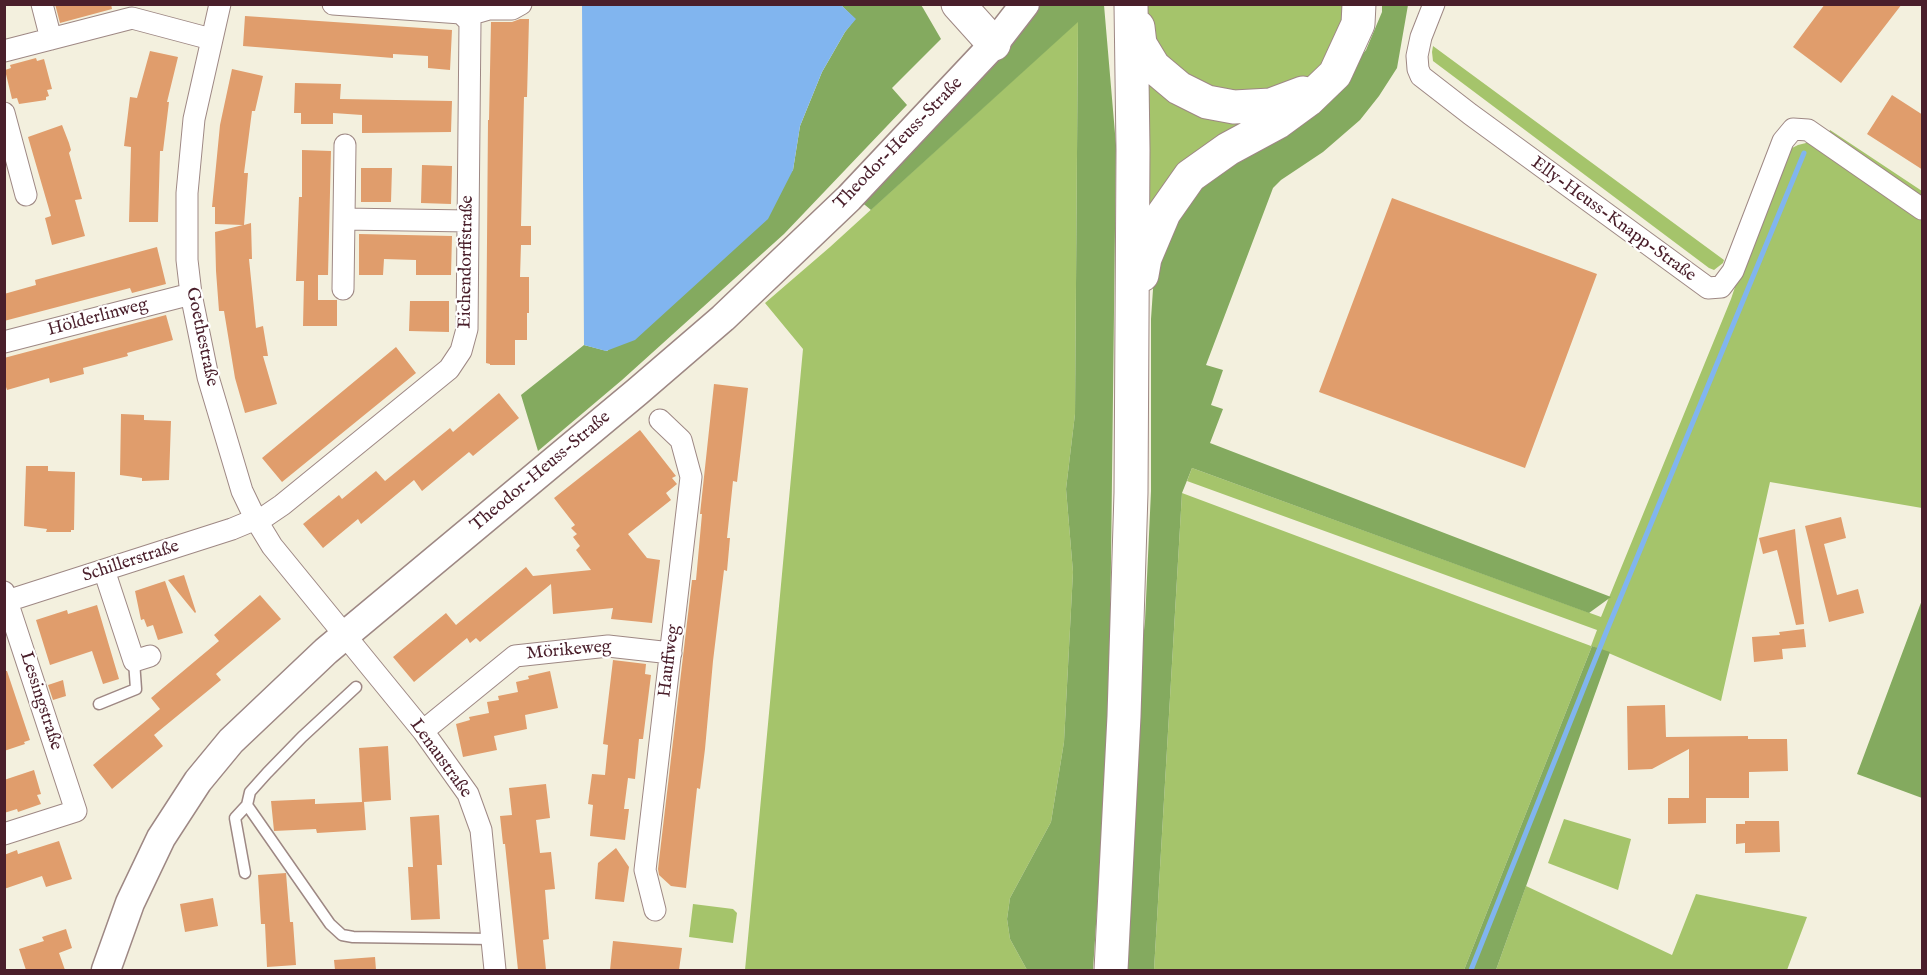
<!DOCTYPE html>
<html>
<head>
<meta charset="utf-8">
<style>
  body { margin:0 }
  #map { position:relative; width:1927px; height:975px; overflow:hidden; background:#f3f0de; font-family:"IM FELL English",serif }
  canvas { display:block }
  .frame { position:absolute; inset:0; border:6px solid #4a1f2b; pointer-events:none }
</style>
</head>
<body>
<div id="map">
<canvas width="1927" height="975"></canvas>
<div class="frame"></div>
</div>
<script>
const ctx = document.querySelector('canvas').getContext('2d');
ctx.lineJoin = 'round';
function paint(path, color) {
  ctx.fillStyle = color;
  ctx.fill(path, 'evenodd');
}
function poly(rows) {
  const path = new Path2D();
  for (const r of rows) {
    path.moveTo(r[0], r[1]);
    for (let i = 2; i < r.length; i += 2) path.lineTo(r[i], r[i + 1]);
  }
  return path;
}
function strokePath(path, color, width, dash) {
  ctx.strokeStyle = color;
  ctx.lineWidth = width;
  ctx.lineCap = dash ? 'butt' : 'round';
  ctx.setLineDash(dash || []);
  ctx.stroke(path);
}
function write(font, color, halo, rows, align = 'center') {
  ctx.font = font + ' "IM FELL English",serif';
  ctx.lineWidth = 4.5;
  ctx.setLineDash([]);
  ctx.textBaseline = 'middle';
  ctx.strokeStyle = halo;
  ctx.fillStyle = color;
  for (const [text, x, y, turn = 0] of rows) {
    ctx.save();
    ctx.translate(x, y);
    ctx.rotate((+turn || 0) * Math.PI / 180);
    ctx.textAlign = isNaN(turn) ? turn : align;
    if (halo) ctx.strokeText(text, 0, 0);
    ctx.fillText(text, 0, 0);
    ctx.restore();
  }
}
const green = poly([
  [1146,5,1350,5,1333,53,1309,78,1253,95,1200,90,1147,38],
  [1078,21,1075,414,1066,489,1073,572,1064,742,1051,822,1010,898,1007,919,1010,939,1027,970,745,970,803,349,765,303,830,247],
  [1433,46,1724,260,1723,263,1714,270,1709,268,1433,61,1432,52],
  [1145,70,1266,118,1146,226],
  [1830,130,1922,191,1922,508,1770,482,1721,701,1592,646,1464,970,1154,970,1182,493,1591,646,1597,630,1187,481,1192,468,1601,617,1731,299,1743,263,1788,150,1798,145,1806,143,1812,142,1823,147],
  [1564,819,1631,839,1618,890,1548,863],
  [1526,886,1672,955,1696,894,1807,917,1787,970,1496,970],
  [693,904,733,909,737,913,733,943,689,937]
]);
const forest = poly([
  [841,5,921,5,923,8,941,39,892,88,907,105,784,234,622,380,538,451,521,395,584,345,607,351,793,170,800,126,822,72,845,32,855,19],
  [1040,5,1104,5,1116,145,1109,728,1093,970,1027,970,1010,939,1007,919,1010,898,1051,822,1064,742,1073,572,1066,489,1075,414,1078,22,871,210,859,200,995,62],
  [1382,5,1408,5,1397,68,1379,96,1360,120,1323,152,1281,180,1273,188,1206,365,1223,370,1211,405,1223,409,1210,443,1611,597,1589,613,1192,468,1182,493,1154,970,1125,970,1138,684,1145,621,1151,491,1151,319,1155,260,1199,180,1333,89,1366,50,1382,12],
  [1922,600,1922,798,1857,774],
  [1592,646,1610,652,1496,970,1464,970]
]);
const water = poly([
  [582,5,841,5,856,19,845,32,822,72,800,126,793,170,768,219,635,340,606,351,584,345]
]);
const stream = poly([
  [1471,970,1605,635,1804,153]
]);
const building = poly([
  [55,4,111,4,112,9,60,23],
  [1825,4,1902,4,1841,83,1793,47],
  [245,16,452,30,450,70,428,68,428,56,393,54,393,58,243,46],
  [520,19,529,19,527,97,524,97,521,226,531,226,531,245,521,245,520,277,529,277,529,313,527,313,527,340,515,340,515,365,490,365,490,364,486,363,488,120,489,120,491,22,512,22],
  [150,51,178,57,167,102,169,102,163,151,160,151,158,222,129,222,131,147,124,146,130,97,137,98],
  [36,58,37,61,44,59,52,89,47,90,49,96,46,97,46,100,19,104,17,98,12,99,5,70,11,68,10,65],
  [232,69,263,76,255,111,252,111,244,173,248,173,244,225,251,223,252,259,249,259,256,328,263,326,268,356,263,356,277,404,245,413,235,378,224,311,219,311,216,271,215,232,243,225,215,224,215,207,212,207,220,125],
  [295,83,341,84,340,99,452,101,451,132,362,133,362,115,333,113,333,124,301,124,301,113,294,113],
  [1892,95,1923,115,1923,170,1867,134],
  [62,125,69,143,71,150,69,153,82,199,75,200,85,236,52,245,45,218,51,216,28,137],
  [302,150,331,151,328,275,318,275,318,300,337,300,337,326,303,326,304,281,296,281,299,197,302,197],
  [422,165,452,166,451,204,421,203],
  [361,168,392,168,391,202,361,202],
  [1392,198,1597,274,1525,468,1319,392],
  [359,234,452,236,451,275,416,275,416,260,384,259,383,275,359,275],
  [157,247,166,284,132,293,130,288,4,321,4,294,36,285,35,280],
  [410,301,449,301,449,332,409,331],
  [166,315,173,340,127,353,128,356,83,368,84,374,50,383,49,378,7,390,4,381,4,358],
  [396,347,416,373,282,482,262,458],
  [714,384,748,388,737,482,733,481,727,538,730,538,727,571,724,570,713,661,705,749,700,789,697,788,686,888,671,886,659,875,658,869,692,580,696,580,702,514,700,514],
  [499,393,519,418,473,456,469,452,422,491,414,480,361,524,358,519,323,548,303,524,339,495,342,499,376,471,385,481,450,428,453,432],
  [121,414,144,415,144,420,171,421,169,480,142,481,142,478,120,475],
  [640,430,676,476,672,478,677,484,666,493,671,500,628,534,647,558,660,560,652,623,611,619,613,608,553,614,551,584,480,642,476,638,470,643,467,638,414,682,393,657,446,613,456,625,526,567,533,576,591,570,576,550,580,546,573,537,577,534,571,528,575,525,554,498],
  [26,466,48,466,48,471,75,472,74,530,71,530,71,532,46,532,47,529,24,526],
  [1841,517,1846,538,1824,544,1837,595,1858,589,1864,613,1829,622,1805,526],
  [1795,529,1804,624,1796,625,1777,550,1763,554,1759,538],
  [184,575,196,612,195,613,168,580],
  [165,581,183,633,158,640,153,625,147,627,144,619,141,620,135,591],
  [260,595,281,619,216,674,221,680,154,735,163,746,112,789,93,765,160,709,151,698,219,641,214,635],
  [97,605,119,679,103,684,92,651,50,665,36,620,67,610,68,614],
  [1804,629,1806,647,1782,649,1783,659,1754,662,1752,637,1780,635,1779,632],
  [613,660,646,664,645,674,651,675,643,739,639,739,635,779,628,778,624,809,629,809,625,840,590,836,593,805,588,804,592,774,605,775,608,745,603,744],
  [4,671,7,671,30,740,24,742,25,744,4,751],
  [550,671,558,708,525,715,527,729,494,736,497,750,463,757,456,724,470,720,469,717,489,713,487,702,499,700,498,696,518,692,516,682,529,679,528,676],
  [63,680,66,696,53,700,48,685],
  [1665,705,1666,737,1748,736,1748,739,1787,739,1788,771,1749,772,1749,798,1706,798,1706,823,1668,824,1668,798,1689,798,1689,749,1652,769,1628,770,1627,706],
  [388,746,391,800,364,802,366,830,317,833,316,829,274,831,271,801,315,799,315,804,362,802,359,748],
  [34,770,41,794,37,795,41,804,18,812,17,809,4,813,4,780],
  [546,784,550,818,536,820,540,853,551,852,555,889,545,890,549,939,543,940,546,970,518,970,505,844,503,844,500,816,512,815,509,788],
  [439,815,442,865,437,865,440,919,411,920,408,867,413,867,410,817],
  [1745,821,1779,821,1780,852,1745,853,1745,843,1736,844,1736,824,1745,824],
  [59,841,72,879,46,887,42,876,4,889,4,855,17,850,18,854],
  [616,848,629,867,624,902,595,899,598,863],
  [286,873,290,922,293,922,296,965,267,967,265,924,261,924,258,875],
  [213,898,218,926,185,932,180,904],
  [66,929,72,948,59,953,65,970,26,970,19,949,44,941,42,937],
  [613,941,682,948,679,970,610,970],
  [375,957,376,970,335,970,334,960]
]);
const lane = poly([
  [356,687,302,737,267,773,250,792,247,805,330,924,342,935,353,937,492,939],
  [99,704,136,689,134,661],
  [245,873,235,818,247,805]
]);
const street = poly([
  [42,4,51,39],
  [220,4,194,119,187,193,187,260,191,294,208,377,242,491,255,518,272,546,423,731,468,794,481,830,495,970],
  [1434,4,1421,37,1417,56,1418,69,1421,76,1470,114,1708,288,1721,287,1733,271,1783,141,1793,129,1808,130,1922,209],
  [465,16,489,9,512,9,521,4],
  [4,51,132,18,211,39],
  [4,113,26,195],
  [344,219,468,221],
  [343,289,345,145],
  [4,342,191,294],
  [257,522,282,505,449,369,461,351,467,329,470,22,461,13,333,4],
  [104,570,134,661,150,656],
  [4,592,76,811,4,834],
  [4,602,232,529,256,519],
  [423,731,515,656,608,646,671,653],
  [655,910,645,870,691,477,681,440,660,420]
]);
const secondary = poly([
  [106,970,130,903,161,838,198,781,231,741,326,651,637,392,723,318,849,198,994,44,1025,4]
]);
const primary = poly([
  [958,4,994,44],
  [1138,27,1140,44,1154,67,1179,88,1207,102,1234,107,1271,105,1303,93],
  [1142,275,1145,258,1164,213,1190,176,1228,149,1278,122,1308,100,1335,74,1358,24,1359,4],
  [1111,970,1124,716,1131,493,1133,150,1131,4]
]);
const streetNames = [
  ["Theodor-Heuss-Straße",899,144,-46],
  ["Elly-Heuss-Knapp-Straße",1613,220,36],
  ["Eichendorffstraße",467,262,-89],
  ["Hölderlinweg",98,318,-15],
  ["Goethestraße",201,337,78],
  ["Theodor-Heuss-Straße",541,472,-40],
  ["Schillerstraße",131,562,-18],
  ["Mörikeweg",569,651,-5],
  ["Hauffweg",670,661,-83],
  ["Lessingstraße",40,701,72],
  ["Lenaustraße",440,759,54]
];
paint(green, '#a5c46b');
paint(forest, '#84aa5f');
paint(water, '#81b5ef');
strokePath(stream, '#81b5ef', 5);
paint(building, '#e09d6c');
strokePath(lane, '#9e8884', 13);
strokePath(street, '#9e8884', 23);
strokePath(secondary, '#9e8884', 31);
strokePath(primary, '#9e8884', 35);
strokePath(lane, '#fff', 10);
strokePath(street, '#fff', 21);
strokePath(secondary, '#fff', 28);
strokePath(primary, '#fff', 33);
write('18px', '#4a1f2b', '#fff', streetNames);
</script>
</body>
</html>
